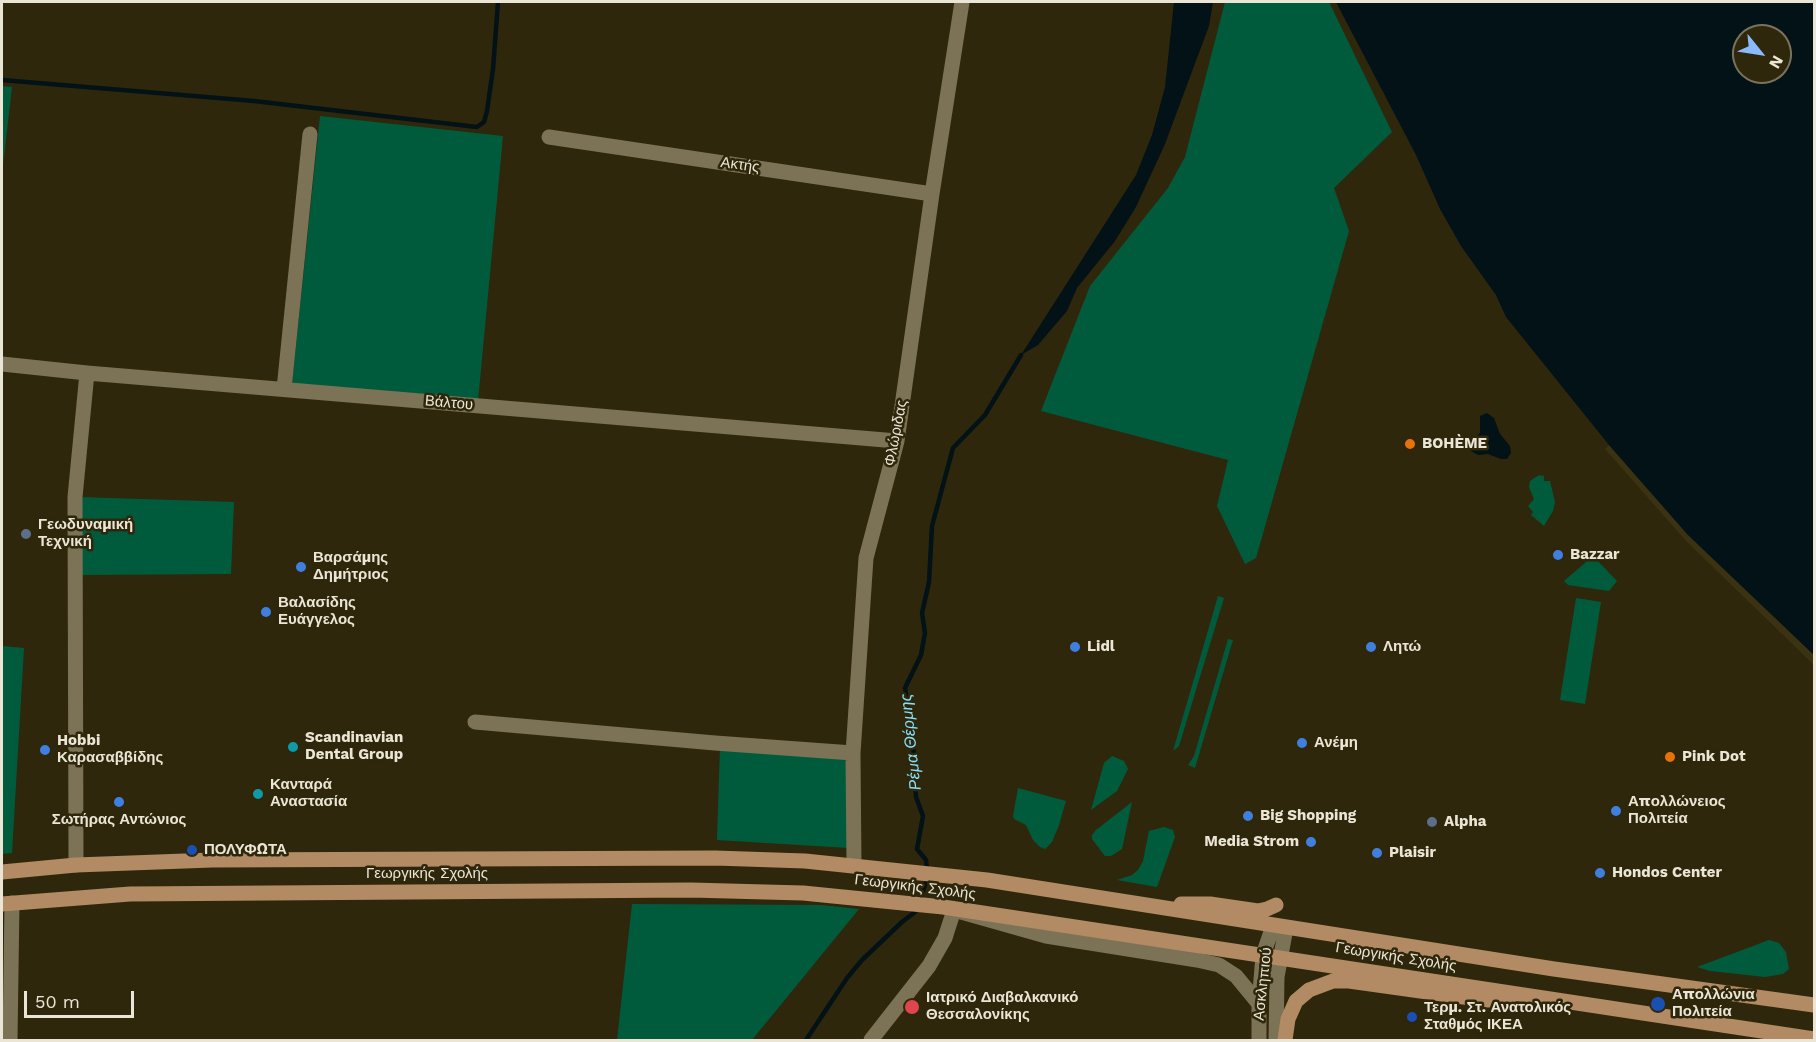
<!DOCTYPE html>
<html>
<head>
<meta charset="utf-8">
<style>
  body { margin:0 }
  #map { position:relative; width:1816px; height:1042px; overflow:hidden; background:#2f270b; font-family:"Work Sans",sans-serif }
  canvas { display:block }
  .frame { position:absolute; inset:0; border:3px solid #eae5d5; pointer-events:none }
  .north { position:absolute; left:1732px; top:24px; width:60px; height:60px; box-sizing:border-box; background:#2f270b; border:2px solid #7a735c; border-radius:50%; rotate:120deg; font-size:16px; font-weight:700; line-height:24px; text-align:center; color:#eae5d5 }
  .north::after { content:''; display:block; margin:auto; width:21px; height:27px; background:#8abafc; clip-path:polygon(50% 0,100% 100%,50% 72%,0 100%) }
  .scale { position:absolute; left:24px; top:991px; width:110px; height:27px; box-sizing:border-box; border:3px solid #eae5d5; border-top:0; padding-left:8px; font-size:18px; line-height:21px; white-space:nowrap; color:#eae5d5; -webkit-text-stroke:4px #2f270b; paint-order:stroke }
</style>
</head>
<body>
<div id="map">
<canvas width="1816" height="1042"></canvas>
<div class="frame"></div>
<div class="north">N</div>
<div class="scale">50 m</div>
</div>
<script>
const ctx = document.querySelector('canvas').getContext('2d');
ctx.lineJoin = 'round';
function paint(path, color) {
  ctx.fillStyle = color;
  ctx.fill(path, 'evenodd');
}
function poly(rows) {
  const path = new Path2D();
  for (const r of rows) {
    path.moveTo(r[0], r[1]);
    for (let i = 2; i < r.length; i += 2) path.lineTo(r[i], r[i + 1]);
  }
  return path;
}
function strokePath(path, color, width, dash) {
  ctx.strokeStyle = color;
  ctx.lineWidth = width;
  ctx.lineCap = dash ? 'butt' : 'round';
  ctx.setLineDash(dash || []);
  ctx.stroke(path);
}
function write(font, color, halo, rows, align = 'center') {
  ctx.font = font + ' "Work Sans",sans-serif';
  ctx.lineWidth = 5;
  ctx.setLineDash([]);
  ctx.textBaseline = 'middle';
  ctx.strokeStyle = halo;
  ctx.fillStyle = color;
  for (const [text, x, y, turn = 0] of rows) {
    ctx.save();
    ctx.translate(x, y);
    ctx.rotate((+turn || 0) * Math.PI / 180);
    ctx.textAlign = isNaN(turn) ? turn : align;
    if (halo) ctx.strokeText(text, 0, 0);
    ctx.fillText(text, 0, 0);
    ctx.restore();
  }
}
const green = poly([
  [1225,2,1329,2,1392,132,1334,188,1349,231,1256,558,1245,564,1217,506,1228,460,1041,411,1090,286,1168,188,1185,157],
  [2,86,12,87,2,174],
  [320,116,503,136,478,401,292,384],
  [1539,475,1544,476,1544,481,1550,481,1555,502,1553,511,1544,526,1531,515,1533,512,1528,506,1534,499,1529,487,1530,481],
  [79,497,234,502,231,574,79,575],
  [1593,556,1617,581,1609,591,1568,585,1564,581],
  [1218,596,1224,598,1179,746,1173,751],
  [1576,598,1601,602,1585,704,1560,700],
  [1228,639,1233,640,1195,768,1188,765,1194,756],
  [2,646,24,648,12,853,2,854],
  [720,747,849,756,848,848,717,840],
  [1112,756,1124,761,1128,769,1117,791,1091,810,1104,763],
  [1018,788,1066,801,1059,825,1052,842,1045,849,1040,847,1033,840,1026,825,1014,819,1013,816],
  [1132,802,1122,849,1111,856,1105,856,1092,839,1092,835,1096,830],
  [1164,827,1173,830,1175,837,1157,887,1117,880,1132,875,1138,870,1143,861,1149,831],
  [632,904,821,905,859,909,752,1040,617,1040],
  [1769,940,1779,943,1786,952,1789,969,1783,974,1765,977,1710,971,1697,967]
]);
const sand = poly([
  [1609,445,1688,535,1814,655,1814,665,1686,541,1605,449]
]);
const water = poly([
  [1174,2,1213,2,1209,26,1165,144,1136,207,1115,241,1077,288,1067,311,1038,345,1021,355,1136,175,1152,135,1165,87],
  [1336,2,1814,2,1814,655,1688,535,1609,445,1506,317,1496,295,1461,246,1440,209,1416,155],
  [1744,36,1780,36,1780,72,1744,72],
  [1487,413,1494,418,1500,434,1510,446,1511,453,1507,459,1501,459,1488,454,1478,455,1471,451,1471,443,1480,433,1480,416]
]);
const stream = poly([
  [2,80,254,101,477,127,484,122,487,111,493,69,498,2],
  [806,1040,847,978,862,960,902,922,915,912,928,877,926,860,917,849,923,816,916,797,913,742,905,688,921,655,925,633,922,613,929,582,932,526,953,448,985,415,1021,355]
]);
const minor = poly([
  [549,137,932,194],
  [2,364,87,373,897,441],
  [284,389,310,134],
  [475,722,715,743,853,753],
  [76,865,75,497,87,373],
  [854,865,853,753,866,558,897,441,932,194,962,2],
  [10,1040,12,903],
  [871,1040,929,966,945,938,954,910,1046,936,1197,960,1219,965,1236,976,1259,1004],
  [1259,1040,1259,1004,1263,955,1273,926],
  [1276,1040,1277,977,1286,928]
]);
const major = poly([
  [2,872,76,865,212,860,715,858,805,861,987,880,1554,969,1814,1005],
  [2,904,130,894,691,890,803,893,943,907,1814,1039],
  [1181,904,1210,904,1258,911,1267,909,1276,905],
  [1285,1040,1288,1019,1296,1001,1309,990,1333,981,1349,981,1485,1000,1508,1000]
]);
const markers = [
  [1410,444,6,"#e8710a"],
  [26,534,6,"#5c6f8a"],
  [1558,555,6,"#3f7fe0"],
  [301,567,6,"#3f7fe0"],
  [266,612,6,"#3f7fe0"],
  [1075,647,6,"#3f7fe0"],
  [1371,647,6,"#3f7fe0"],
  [1302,743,6,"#3f7fe0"],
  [293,747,6,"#0f9aa8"],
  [45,750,6,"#3f7fe0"],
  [1670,757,6,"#e8710a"],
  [258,794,6,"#0f9aa8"],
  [119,802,6,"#3f7fe0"],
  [1616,811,6,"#3f7fe0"],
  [1248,816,6,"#3f7fe0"],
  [1432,822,6,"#5c6f8a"],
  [1311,842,6,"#3f7fe0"],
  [192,850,6,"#1a4fb4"],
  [1377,853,6,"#3f7fe0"],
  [1600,873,6,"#3f7fe0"],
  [1658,1004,8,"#1a4fb4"],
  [912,1007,8,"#e0444e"],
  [1412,1017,6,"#1a4fb4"]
];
const streetNames = [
  ["Ακτής",740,165,8],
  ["Βάλτου",449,403,5],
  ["Φλώριδας",896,433,-79],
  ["Γεωργικής Σχολής",427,874],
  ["Γεωργικής Σχολής",915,887,7],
  ["Γεωργικής Σχολής",1396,957,9],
  ["Ασκληπιού",1263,984,-84]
];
const poiNames = [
  ["BOHÈME",1422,444],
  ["Γεωδυναμική",38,525],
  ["Τεχνική",38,542],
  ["Bazzar",1570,555],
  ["Βαρσάμης",313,558],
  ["Δημήτριος",313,575],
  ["Βαλασίδης",278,603],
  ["Ευάγγελος",278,620],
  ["Lidl",1087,647],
  ["Λητώ",1383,647],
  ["Scandinavian",305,738],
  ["Dental Group",305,755],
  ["Hobbi",57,741],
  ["Καρασαββίδης",57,758],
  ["Ανέμη",1314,743],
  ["Pink Dot",1682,757],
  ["Κανταρά",270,785],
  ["Αναστασία",270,802],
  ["Απολλώνειος",1628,802],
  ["Πολιτεία",1628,819],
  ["Big Shopping",1260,816],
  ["Σωτήρας Αντώνιος",119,820,"center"],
  ["Alpha",1444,822],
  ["Media Strom",1299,842,"right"],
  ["ΠΟΛΥΦΩΤΑ",204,850],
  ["Plaisir",1389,853],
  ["Hondos Center",1612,873],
  ["Απολλώνια",1672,995],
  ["Πολιτεία",1672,1012],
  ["Ιατρικό Διαβαλκανικό",926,998],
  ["Θεσσαλονίκης",926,1015],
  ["Τερμ. Στ. Ανατολικός",1424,1008],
  ["Σταθμός ΙΚΕΑ",1424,1025]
];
const waterNames = [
  ["Ρέμα Θέρμης",911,742,-96]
];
paint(green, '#005b3d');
paint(sand, '#3b3212');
paint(water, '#021217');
strokePath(stream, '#021217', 4.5);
strokePath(minor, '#7c7255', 15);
strokePath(major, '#b28a64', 15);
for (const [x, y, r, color] of markers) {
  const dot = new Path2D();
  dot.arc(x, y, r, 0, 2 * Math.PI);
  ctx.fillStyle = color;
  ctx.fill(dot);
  strokePath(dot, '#2f270b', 2);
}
write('15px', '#eae5d5', '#2f270b', streetNames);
write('bold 15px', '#eae5d5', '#2f270b', poiNames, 'left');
write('italic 16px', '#86e2fb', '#2f270b', waterNames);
</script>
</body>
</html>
